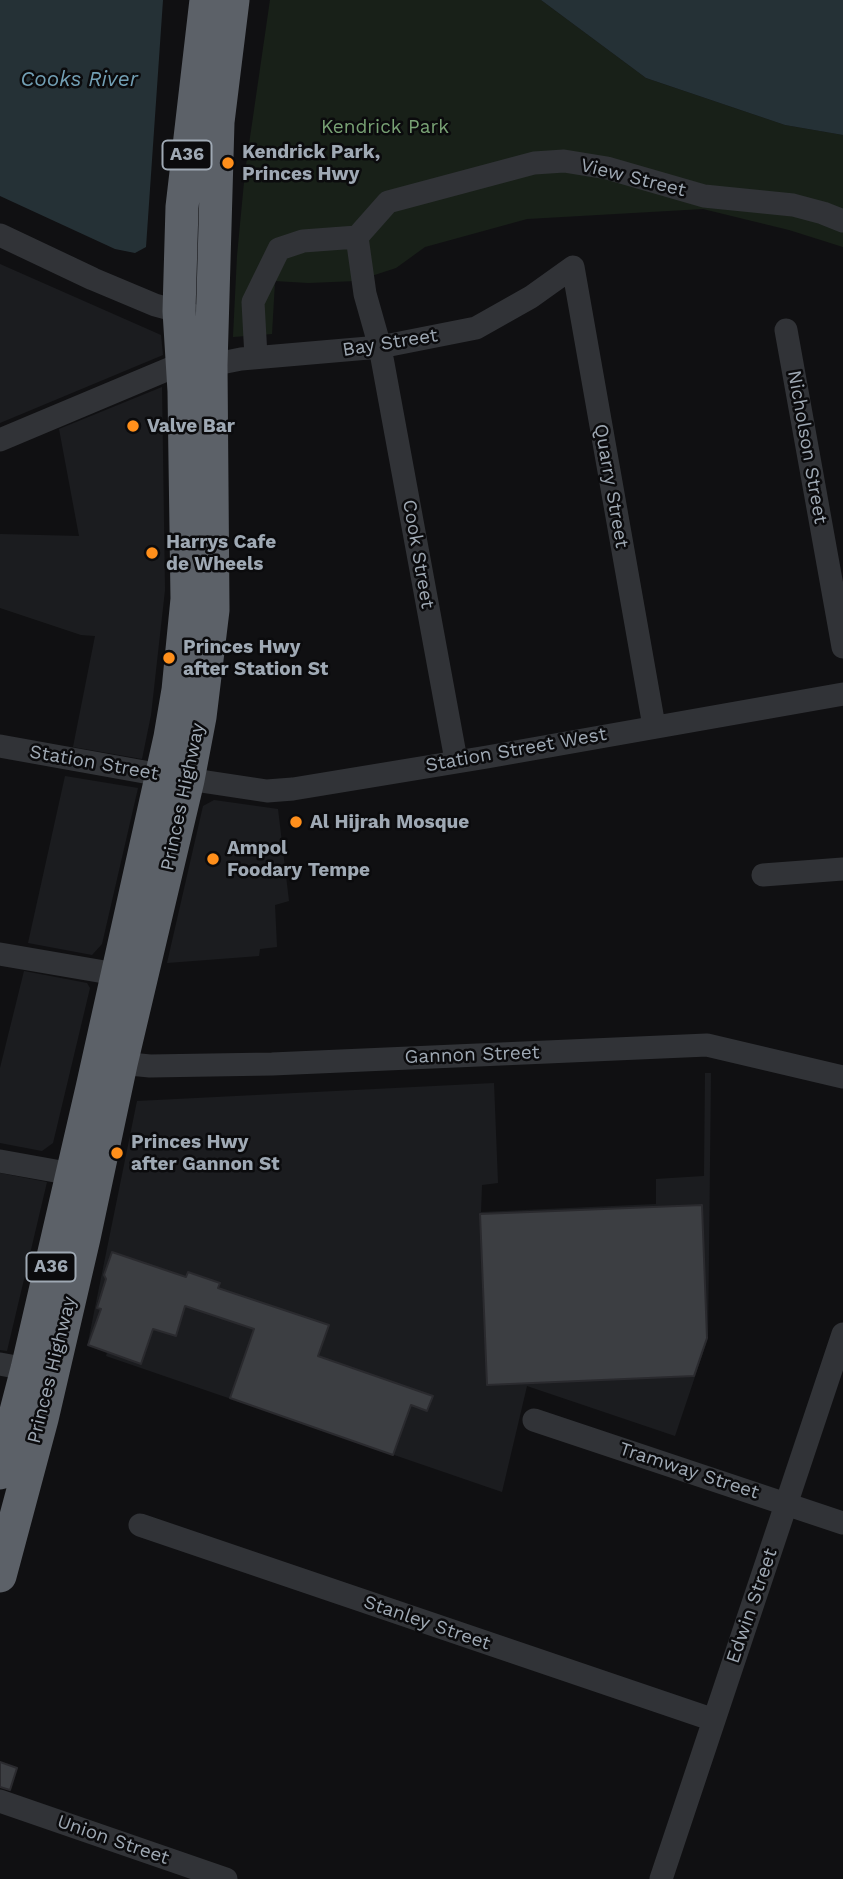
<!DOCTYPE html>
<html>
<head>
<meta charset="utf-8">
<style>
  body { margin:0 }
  canvas { display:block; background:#101012 }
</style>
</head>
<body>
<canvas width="843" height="1879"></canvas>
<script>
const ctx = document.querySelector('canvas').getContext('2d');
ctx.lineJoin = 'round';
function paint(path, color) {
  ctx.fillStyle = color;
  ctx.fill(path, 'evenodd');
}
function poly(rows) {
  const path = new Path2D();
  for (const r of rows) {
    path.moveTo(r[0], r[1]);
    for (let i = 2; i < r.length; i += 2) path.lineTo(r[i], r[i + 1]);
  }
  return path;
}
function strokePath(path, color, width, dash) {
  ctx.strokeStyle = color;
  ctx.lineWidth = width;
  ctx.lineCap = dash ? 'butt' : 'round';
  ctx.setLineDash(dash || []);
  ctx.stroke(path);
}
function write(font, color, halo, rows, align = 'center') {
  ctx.font = font + ' "Work Sans",sans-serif';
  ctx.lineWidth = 5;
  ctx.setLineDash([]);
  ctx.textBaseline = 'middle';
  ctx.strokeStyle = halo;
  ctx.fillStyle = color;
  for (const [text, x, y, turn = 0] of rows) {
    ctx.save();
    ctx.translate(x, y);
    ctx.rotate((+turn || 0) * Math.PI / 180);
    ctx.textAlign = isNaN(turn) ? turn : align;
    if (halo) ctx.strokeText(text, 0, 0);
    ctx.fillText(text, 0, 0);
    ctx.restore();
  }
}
const built = poly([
  [0,264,161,335,163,355,0,423],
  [162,387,165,590,151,715,142,759,73,747,95,636,81,635,0,608,0,534,79,536,59,429],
  [65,776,138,788,102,944,92,955,28,943],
  [214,800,278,809,289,901,275,905,277,947,260,949,259,956,167,963,203,806],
  [24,971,87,983,90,988,53,1143,42,1151,0,1143,0,1068],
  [705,1073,711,1073,708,1338,675,1436,527,1386,502,1492,106,1356,108,1349,88,1342,137,1101,494,1083,498,1183,482,1185,481,1212,656,1204,656,1179,704,1176],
  [0,1173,47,1182,7,1351,0,1350]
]);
const green = poly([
  [270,0,541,0,646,78,785,125,843,135,843,247,789,230,703,209,527,219,425,247,396,268,356,281,308,283,275,281,272,334,233,337,237,256,245,172]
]);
const water = poly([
  [0,0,163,0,146,247,135,253,115,249,0,196],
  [541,0,843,0,843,135,785,125,646,78]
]);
const building = poly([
  [702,1205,707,1338,694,1376,487,1385,480,1214,702,1205],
  [112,1252,186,1277,188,1272,220,1283,218,1288,329,1325,318,1356,433,1396,427,1411,411,1405,393,1455,230,1398,254,1329,185,1306,176,1336,153,1329,141,1364,88,1345,101,1309,97,1308,106,1279,104,1275,112,1252],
  [0,1762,17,1768,10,1790,0,1787,0,1762]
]);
const minor = poly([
  [0,235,93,279,155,305,192,315],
  [357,237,365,294,380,347,456,760],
  [786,330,843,647],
  [256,357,253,302,279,249,303,241,357,237,388,202,534,163,564,161,607,168,704,196,793,205,823,213,843,221],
  [211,365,241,359,380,347,476,328,531,297,573,267,654,726],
  [0,440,183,363],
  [0,746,161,775,267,791,293,789,487,757,843,694],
  [763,875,843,869],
  [0,954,116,974],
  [109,1062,150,1066,272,1064,707,1045,843,1077],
  [0,1161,72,1174],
  [0,1364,27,1369],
  [534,1420,843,1523],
  [140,1525,714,1720],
  [0,1801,226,1879],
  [661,1879,843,1334]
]);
const highway = poly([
  [0,1473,27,1369,92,1088,170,737,178,690,187,599,184,391,179,311,182,207,206,0],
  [0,1576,42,1419,84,1238,121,1064,188,780,200,717,213,610,211,365,218,122,233,0]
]);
const markers = [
  [228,163,7,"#ff8f1b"],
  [133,426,7,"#ff8f1b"],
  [152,553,7,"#ff8f1b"],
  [169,658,7,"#ff8f1b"],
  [296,822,7,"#ff8f1b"],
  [213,859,7,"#ff8f1b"],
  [117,1153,7,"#ff8f1b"]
];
const shields = [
  [187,155,49],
  [51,1267,49]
];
const shieldNames = [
  ["A36",187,155],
  ["A36",51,1267]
];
const parkNames = [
  ["Kendrick Park",385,127]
];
const poiNames = [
  ["Kendrick Park,",242,152],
  ["Princes Hwy",242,174],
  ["Valve Bar",147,426],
  ["Harrys Cafe",166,542],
  ["de Wheels",166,564],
  ["Princes Hwy",183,647],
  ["after Station St",183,669],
  ["Al Hijrah Mosque",310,822],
  ["Ampol",227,848],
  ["Foodary Tempe",227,870],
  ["Princes Hwy",131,1142],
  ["after Gannon St",131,1164]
];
const streetNames = [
  ["View Street",633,178,14],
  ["Bay Street",390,343,-9],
  ["Nicholson Street",807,447,80],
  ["Quarry Street",611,486,80],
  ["Cook Street",418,554,80],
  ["Station Street West",516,750,-10],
  ["Station Street",94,763,10],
  ["Princes Highway",183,797,-78],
  ["Gannon Street",472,1055,-2],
  ["Princes Highway",52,1370,-76],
  ["Tramway Street",689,1471,18],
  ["Edwin Street",752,1606,-71],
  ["Stanley Street",427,1623,19],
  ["Union Street",113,1840,19]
];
const waterNames = [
  ["Cooks River",79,80]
];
paint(built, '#1b1c1f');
paint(green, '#182018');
paint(water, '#253136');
paint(building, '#3c3e42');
strokePath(building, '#2a2a2e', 2);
strokePath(minor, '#313337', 23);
strokePath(highway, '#5c6168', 33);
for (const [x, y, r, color] of markers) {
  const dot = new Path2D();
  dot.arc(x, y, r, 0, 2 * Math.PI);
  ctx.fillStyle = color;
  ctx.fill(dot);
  strokePath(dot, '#0b0b0d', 2.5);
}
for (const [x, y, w] of shields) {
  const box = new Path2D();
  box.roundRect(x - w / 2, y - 14.5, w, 29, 5);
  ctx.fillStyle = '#0b0b0d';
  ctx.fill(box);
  strokePath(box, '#9fa9b4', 2);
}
write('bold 18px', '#9fa9b4', null, shieldNames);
write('19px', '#78a174', '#0b0b0d', parkNames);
write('bold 19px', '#9fa9b4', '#0b0b0d', poiNames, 'left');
write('19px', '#9fa9b4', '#0b0b0d', streetNames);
write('italic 21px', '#729fb4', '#0b0b0d', waterNames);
</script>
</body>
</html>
